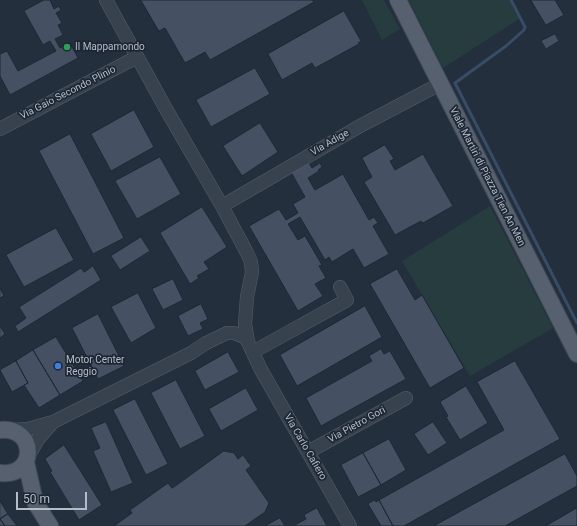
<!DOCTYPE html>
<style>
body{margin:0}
#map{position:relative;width:577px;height:526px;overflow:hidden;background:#242f3e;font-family:Roboto,sans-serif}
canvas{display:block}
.scale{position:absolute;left:16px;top:492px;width:71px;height:18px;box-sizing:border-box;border:2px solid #b4bcc9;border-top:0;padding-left:5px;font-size:12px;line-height:14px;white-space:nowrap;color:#b4bcc9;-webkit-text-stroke:3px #1d2633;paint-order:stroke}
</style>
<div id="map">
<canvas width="577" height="526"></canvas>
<div class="scale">50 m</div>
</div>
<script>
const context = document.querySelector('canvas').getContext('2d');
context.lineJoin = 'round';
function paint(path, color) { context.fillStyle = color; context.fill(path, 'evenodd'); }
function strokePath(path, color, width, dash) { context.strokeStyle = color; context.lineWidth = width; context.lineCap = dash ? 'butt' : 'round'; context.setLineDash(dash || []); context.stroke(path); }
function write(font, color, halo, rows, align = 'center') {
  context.font = font + ' Roboto,sans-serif'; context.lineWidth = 3.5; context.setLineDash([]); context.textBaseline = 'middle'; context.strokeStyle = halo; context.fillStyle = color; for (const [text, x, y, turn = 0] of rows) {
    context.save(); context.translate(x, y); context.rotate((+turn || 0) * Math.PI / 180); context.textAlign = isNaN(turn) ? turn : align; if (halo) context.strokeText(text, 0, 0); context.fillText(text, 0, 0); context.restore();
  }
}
const green = new Path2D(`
 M362 0H384L400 29 382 40Z
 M409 0H509L519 19 443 68Z
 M490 206 553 328 470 376 402 261Z`);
const stream = new Path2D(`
 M511 0 525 27 524 30 506 46 455 83 577 323`);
const building = new Path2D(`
 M44 0H50L54 9 59 6 61 10 56 13 62 23 58 25 63 35 55 39 60 48 70 43 78 58 10 95 0 76V54L7 51 18 71 56 51 50 41 43 45 24 11Z
 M141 0H312L314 2 210 60 205 52 185 63 165 28 159 31Z
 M531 0H555L564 15 546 25Z
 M344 11 361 41 358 43 359 44 315 68 312 63 282 80 268 54Z
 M555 34 559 41 546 49 541 41Z
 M255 68 270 94 211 127 196 100Z
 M134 110 154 147 111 171 91 134Z
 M260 123 278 152 242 176 223 146Z
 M70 134 124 238 93 254 39 151Z
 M385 145 394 159 390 161 395 170 423 154 453 206 423 223 421 221 395 235 364 182 372 177 362 158Z
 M160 157 181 194 137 219 115 181Z
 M308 161 312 168 320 163 322 167 318 170 319 171 308 178 315 190 343 174 369 220 374 217 378 223 373 226 389 254 364 268 353 249 332 262 329 257 325 260 300 217 288 224 298 240 305 236 322 265 319 266 326 278 315 284 323 296 298 311 249 226 279 209 286 220 298 213 293 204 305 197 291 172Z
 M202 207 227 247 204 262 209 269 197 276 199 278 190 284 160 233Z
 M56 228 74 260 24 287 6 255Z
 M141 237 150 251 120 270 111 256Z
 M93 266 101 280 18 332 15 326 26 318 19 307 81 268 84 272Z
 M397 269 415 300 422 295 464 368 430 388 370 284Z
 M173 279 183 300 163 310 152 289Z
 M0 288 4 296 0 298Z
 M138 293 156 328 131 343 111 307Z
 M201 304 208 319 200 323 203 329 188 336 178 316Z
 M365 306 382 337 297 386 280 355Z
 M98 314 124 366 98 379 72 328Z
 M0 326 5 334 0 338Z
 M56 337 83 381 60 395 33 350Z
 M381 349 384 354 390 351 406 379 321 426 306 398 372 361 369 356Z
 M33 350 60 395 39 408 24 385 28 383 16 361Z
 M228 352 239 372 205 390 195 371Z
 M16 361 28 383 12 392 0 370Z
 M515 361 560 439 404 526H393L379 500 504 430 477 382Z
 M176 380 205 436 180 449 151 393Z
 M466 386 488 423 460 440 446 417 448 416 440 402Z
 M246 388 258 410 221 431 209 409Z
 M135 399 168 464 146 475 113 410Z
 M106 422 133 483 111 492 93 451 100 448 91 428Z
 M433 422 447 443 428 455 414 434Z
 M389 439 406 470 381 485 363 453Z
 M64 445 102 505 79 520 50 472 52 471 45 459Z
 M224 451 234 453 238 459 243 455 251 466 246 470 269 503 265 512 245 526H114L132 513 130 510 168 483 172 488Z
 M363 453 381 485 358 497 341 465Z
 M565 454 577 476V486L505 526H434Z
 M375 500 376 502 379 500 393 526H381L368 504Z
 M0 501 8 514 0 519 5 526H0Z
 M317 508 327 526H293L306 519 304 515Z
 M577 508V526H546Z
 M8 514 17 526H5L0 519Z
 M280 518 285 526H265Z`);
const minor = new Path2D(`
 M106 0 166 109 222 206 247 253 251 262 252 272 247 297 245 324 248 342
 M0 129 137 57
 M222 206 360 126 440 84
 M253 352 260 348 347 300 340 287
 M11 430 28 429 53 422 191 353 206 343 227 333H234L244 337 248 342 260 368 350 526
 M308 452 406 398
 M28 457 38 439 53 422`);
const major = new Path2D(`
 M398 0 577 354
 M0 430C37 426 37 477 1 473
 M26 462 35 502 50 526`);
const markers = [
 [67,47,4,"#2e9e5b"],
 [58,366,4,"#3f7fe0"]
];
const poiNames = [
 ["Il Mappamondo",75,47],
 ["Motor Center",66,360],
 ["Reggio",66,372]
];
const streetNames = [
 ["Via Gaio Secondo Plinio",68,93,-27],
 ["Via Adige",330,143,-30],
 ["Viale Martiri di Piazza Tien An Men",487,177,63],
 ["Via Pietro Gori",357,425,-29],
 ["Via Carlo Cafiero",305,447,60]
];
paint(green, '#263c3f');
strokePath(stream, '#394c67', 3);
paint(building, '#455162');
strokePath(building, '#1f2835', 1);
strokePath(minor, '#565f6c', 14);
strokePath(major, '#414a57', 18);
strokePath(minor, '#38414e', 13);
strokePath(major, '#56606e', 16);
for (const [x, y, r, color] of markers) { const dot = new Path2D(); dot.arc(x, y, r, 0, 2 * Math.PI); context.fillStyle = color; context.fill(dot); strokePath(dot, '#1d2633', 1.5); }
write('10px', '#b4bcc9', '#1d2633', poiNames, 'left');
write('10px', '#b4bcc9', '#1d2633', streetNames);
</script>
